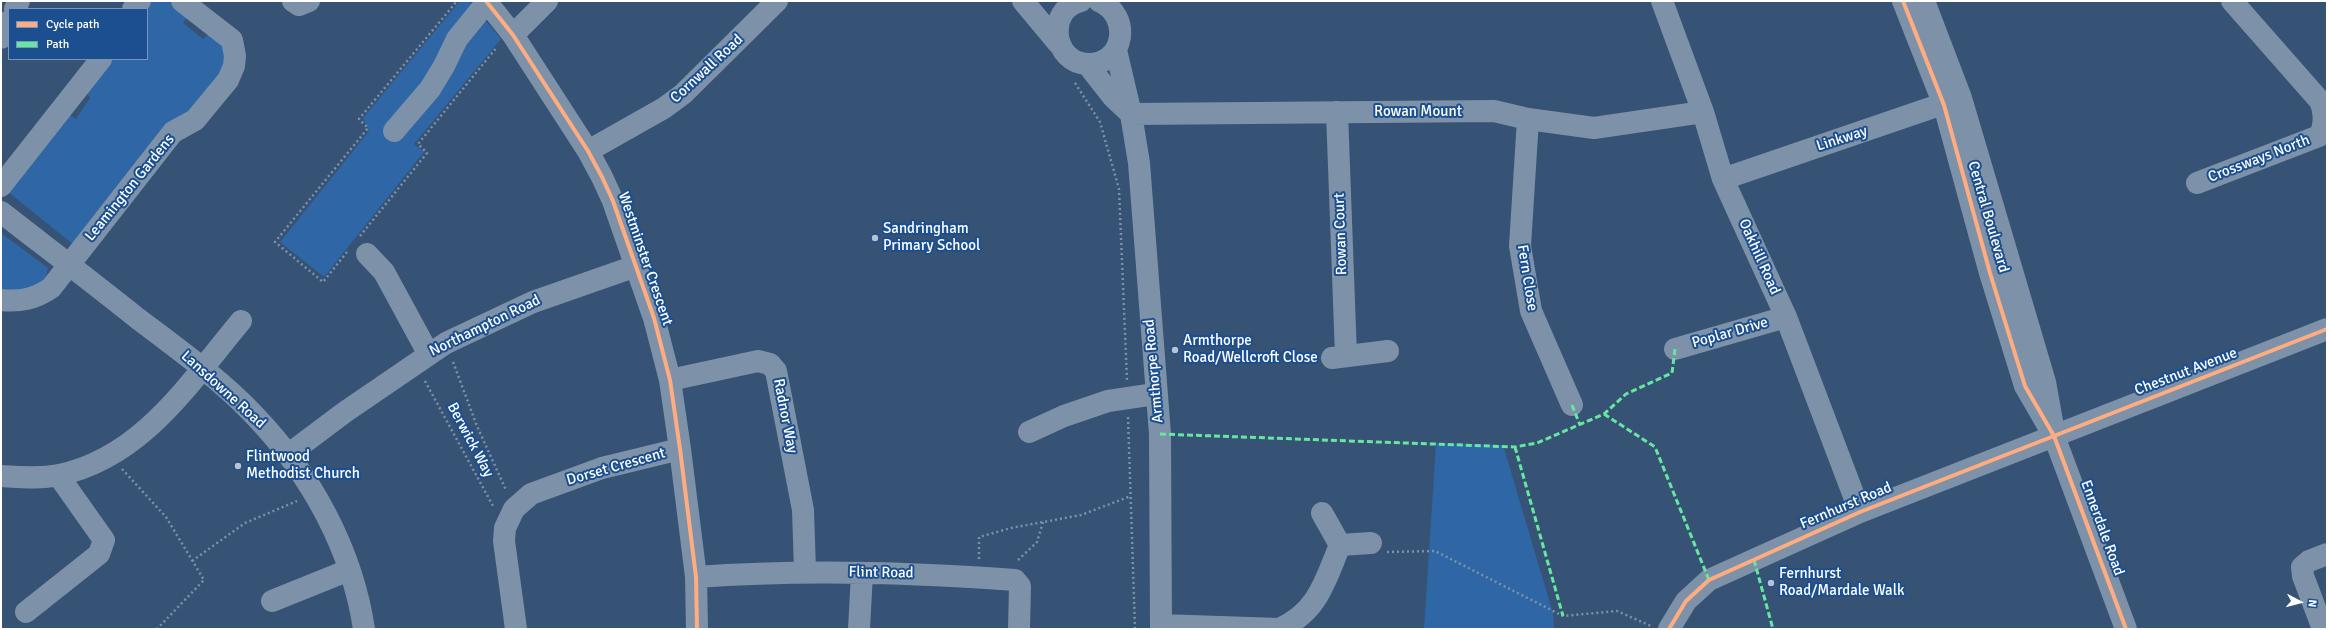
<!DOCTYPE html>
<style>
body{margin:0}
#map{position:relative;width:2328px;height:630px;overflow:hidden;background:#365274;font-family:Signika,sans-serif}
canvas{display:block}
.frame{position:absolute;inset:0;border:2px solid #fff;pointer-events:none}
.legend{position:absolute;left:8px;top:8px;width:140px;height:52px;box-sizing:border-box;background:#1b4f8f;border:1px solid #7695bc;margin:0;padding:5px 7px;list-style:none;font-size:12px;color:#fff}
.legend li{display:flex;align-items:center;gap:8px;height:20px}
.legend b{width:20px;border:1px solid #7695bc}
.north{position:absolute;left:2280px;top:582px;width:40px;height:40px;-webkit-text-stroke:3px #1b4f8f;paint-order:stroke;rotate:96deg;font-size:11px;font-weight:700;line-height:16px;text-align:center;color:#fff}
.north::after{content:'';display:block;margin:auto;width:14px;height:18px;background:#fff;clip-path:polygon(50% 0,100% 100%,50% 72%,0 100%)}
</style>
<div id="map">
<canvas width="2328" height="630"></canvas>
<div class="frame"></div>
<ul class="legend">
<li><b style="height:5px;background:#ffac80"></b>Cycle path</li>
<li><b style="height:5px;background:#66e7a1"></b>Path</li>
</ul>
<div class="north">N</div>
</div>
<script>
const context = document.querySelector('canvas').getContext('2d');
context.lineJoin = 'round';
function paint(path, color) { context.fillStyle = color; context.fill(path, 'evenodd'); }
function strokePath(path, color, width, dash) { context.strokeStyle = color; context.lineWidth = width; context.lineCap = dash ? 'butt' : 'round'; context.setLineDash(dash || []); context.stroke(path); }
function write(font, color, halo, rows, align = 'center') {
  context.font = font + ' Signika,sans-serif'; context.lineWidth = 4; context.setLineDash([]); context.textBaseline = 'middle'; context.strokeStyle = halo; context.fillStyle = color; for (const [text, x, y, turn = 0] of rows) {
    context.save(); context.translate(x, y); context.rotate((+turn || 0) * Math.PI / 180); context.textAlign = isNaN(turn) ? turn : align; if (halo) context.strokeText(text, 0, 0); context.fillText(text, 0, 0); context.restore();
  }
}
const green = new Path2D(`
 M154 1 177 3 188 15 183 23 203 39 212 31 225 39V72L75 246 7 191 67 113 76 119 90 98 86 91 107 59H147V9L150 3Z
 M460 1H469L501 39 414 144 424 152 324 277 280 242 369 131 363 118Z
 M1 233 48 268 44 286 1 294Z
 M1436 443 1503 445 1553 613 1554 629H1424Z`);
const path = new Path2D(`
 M1075 83 1100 122 1119 189 1127 380
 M360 236 427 153 418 144 497 47
 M347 252 323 282 275 242 368 128 359 119 457 1
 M453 362 477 426 506 490
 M425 381 493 506
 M1128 417 1135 629
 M122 469 166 517 204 580 157 629
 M1387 552 1435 551 1563 616 1617 611 1651 626
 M979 559V537L1011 528 1081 515 1131 496
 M1018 560 1037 542 1043 522
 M192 561 245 523 297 501`);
const minor = new Path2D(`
 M293 1 299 5 309 1
 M486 1 513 35 588 151 602 177 613 201 654 318 670 380 680 449 696 577 697 629
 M1023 1 1058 43
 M1081 1C1046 9 1052 63 1088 64 1125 65 1132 15 1099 1
 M1662 1 1703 112 1723 179 1786 317 1860 512
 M1903 1 1944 105 1990 273 2025 386 2054 436 2126 629
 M1924 1 1961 98 2045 382 2052 421
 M15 9 19 1
 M133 9 140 1
 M513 35 547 1
 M1 38 9 21
 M1116 50 1131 114 1139 163 1160 434 1161 629
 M1087 64 1113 97 1131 114
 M1337 112 1346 356
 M1131 114 1494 111 1528 119 1594 128 1703 112
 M1528 119 1520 246 1531 311 1572 405
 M394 131 430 89 444 66 457 39 487 2
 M588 151 664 108 683 94 777 1
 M1723 179 1957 99
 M2197 183 2319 136C2325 127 2325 111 2320 101L2232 1
 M1 186 101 59
 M1 212C46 247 92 282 137 318 178 349 220 379 256 417 311 475 352 549 364 629
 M367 254 384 272 428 353
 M1 300C20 302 35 299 51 288L173 132 195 120 228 80 234 66 235 56 232 40 182 1
 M1675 349 1786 317
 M1332 358 1388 351
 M670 380 758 361 770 364 776 371 803 510 805 571
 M1029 432 1064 416 1108 401 1155 394
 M289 454 345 412 446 343 533 302 636 266
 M1 476C20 477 40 479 59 475 143 457 189 383 241 321
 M1322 513 1340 545 1371 543
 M696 577C802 569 909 572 1015 580L1020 586 1019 629
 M272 601 349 570
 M26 612 99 554 104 540 58 475
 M1161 625 1279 629C1318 612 1325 581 1340 545
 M516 629 504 541 505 528 514 509 531 494 602 468 680 449
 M859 629 862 573
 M1669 629 1686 601 1709 580 1860 512 2327 329
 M2323 629 2303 576 2302 567 2309 561 2327 554`);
const quiet = new Path2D(`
 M1572 405 1580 425
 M1604 414 1655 447 1709 580
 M1160 434 1515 447 1537 443 1604 414 1626 394 1672 373 1675 349
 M1515 447 1563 616
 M1754 560 1773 629`);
const cycleway = new Path2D(`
 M486 1 513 35 588 151 602 177 613 201 654 318 670 380 680 449 696 577 697 629
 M1903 1 1944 105 1990 273 2025 386 2054 436 2126 629
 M1669 629 1686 601 1709 580 1860 512 2327 329`);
const markers = [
 [875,238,4,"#b9c2ce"],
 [1175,350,4,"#b9c2ce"],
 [238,466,4,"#b9c2ce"],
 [1771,583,4,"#b9c2ce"]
];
const streetNames = [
 ["Cornwall Road",707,69,-43],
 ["Rowan Mount",1418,112],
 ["Linkway",1842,139,-18],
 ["Crossways North",2259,159,-21],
 ["Leamington Gardens",130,188,-51],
 ["Central Boulevard",1988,217,74],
 ["Rowan Court",1341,234,-92],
 ["Oakhill Road",1759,257,66],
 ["Westminster Crescent",645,259,71],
 ["Fern Close",1527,278,81],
 ["Northampton Road",485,326,-26],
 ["Poplar Drive",1730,333,-16],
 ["Armthorpe Road",1154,371,-95],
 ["Chestnut Avenue",2186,372,-21],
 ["Lansdowne Road",223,390,42],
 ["Radnor Way",785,416,79],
 ["Berwick Way",470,440,62],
 ["Dorset Crescent",616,467,-16],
 ["Fernhurst Road",1846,506,-23],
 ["Ennerdale Road",2102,528,70],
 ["Flint Road",881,573,1]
];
const poiNames = [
 ["Sandringham",883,229],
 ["Primary School",883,246],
 ["Armthorpe",1183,341],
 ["Road/Wellcroft Close",1183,358],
 ["Flintwood",246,457],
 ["Methodist Church",246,474],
 ["Fernhurst",1779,574],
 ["Road/Mardale Walk",1779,591]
];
paint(green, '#2f66a5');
strokePath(path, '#7d92a8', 2.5, [2, 3]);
strokePath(minor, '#7d92a8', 22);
strokePath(quiet, '#66e7a1', 3, [6, 3]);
strokePath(cycleway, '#ffac80', 4);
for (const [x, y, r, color] of markers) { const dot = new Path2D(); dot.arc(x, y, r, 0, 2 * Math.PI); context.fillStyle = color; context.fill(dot); strokePath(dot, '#1b4f8f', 1.5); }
write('15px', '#fff', '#1b4f8f', streetNames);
write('15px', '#fff', '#1b4f8f', poiNames, 'left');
</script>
